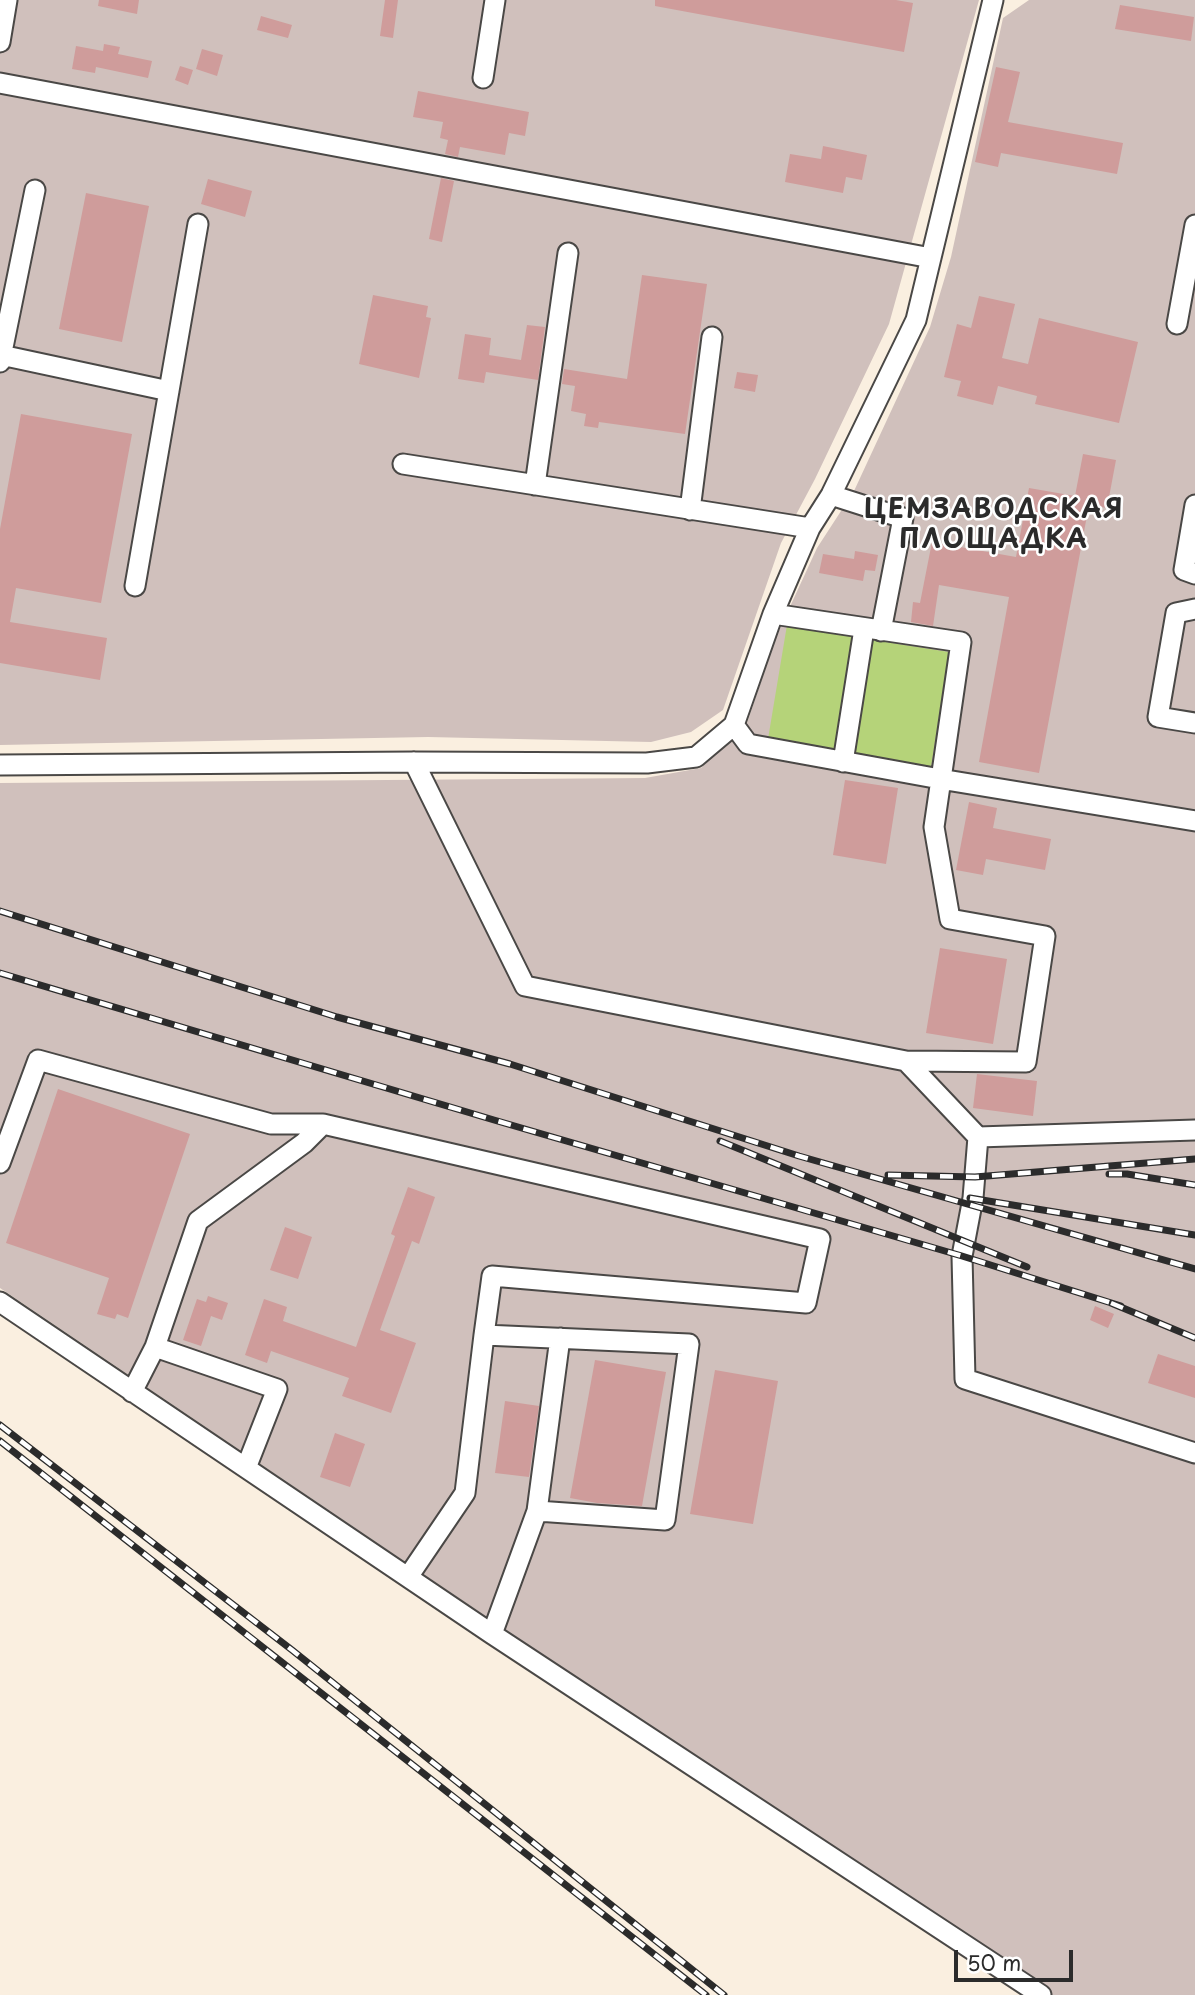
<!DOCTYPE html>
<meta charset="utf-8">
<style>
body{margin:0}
#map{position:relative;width:1195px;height:1995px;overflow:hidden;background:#faefe0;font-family:"Playpen Sans",sans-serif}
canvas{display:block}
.scale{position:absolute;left:954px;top:1950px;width:119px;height:32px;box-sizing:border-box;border:4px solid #2b2b2b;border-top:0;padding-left:9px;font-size:21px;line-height:24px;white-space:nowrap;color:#2b2b2b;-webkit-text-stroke:5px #fff;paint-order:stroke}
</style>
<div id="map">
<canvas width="1195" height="1995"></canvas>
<div class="scale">50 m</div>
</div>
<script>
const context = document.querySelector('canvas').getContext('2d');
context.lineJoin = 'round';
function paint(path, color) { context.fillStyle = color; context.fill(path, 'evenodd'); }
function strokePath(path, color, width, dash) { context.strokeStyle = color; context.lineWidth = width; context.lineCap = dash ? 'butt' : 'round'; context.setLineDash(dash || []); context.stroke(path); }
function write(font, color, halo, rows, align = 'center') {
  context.font = font + ' "Playpen Sans",sans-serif'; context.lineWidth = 5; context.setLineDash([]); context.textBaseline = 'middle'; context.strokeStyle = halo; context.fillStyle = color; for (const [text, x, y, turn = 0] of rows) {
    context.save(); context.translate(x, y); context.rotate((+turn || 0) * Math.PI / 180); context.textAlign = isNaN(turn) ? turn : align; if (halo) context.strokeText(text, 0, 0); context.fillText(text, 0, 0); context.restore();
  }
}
const industrial = new Path2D(`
 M0 0H979L889 324 815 479 781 543 723 710 691 732 651 742 428 737 0 745Z
 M1029 0H1195V1995H1046L0 1288V783L645 778 701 768 747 723 776 637 817 548 854 491 930 327 951 257 1003 18Z`);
const green = new Path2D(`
 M787 625 855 636 836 750 768 739Z
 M873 640 949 652 931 767 855 755Z`);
const building = new Path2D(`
 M99 0H139L137 14 98 6Z
 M385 0H398L393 38 380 36Z
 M655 0H896L913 3 904 52 655 6Z
 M1120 5 1194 17 1191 41 1115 29Z
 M261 16 292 25 288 38 257 30Z
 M104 44 120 47 118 54 152 61 148 78 96 67 95 73 72 69 76 46 103 51Z
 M202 49 223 55 217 76 196 69Z
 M180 66 193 70 188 85 175 80Z
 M996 67 1020 72 1008 122 1123 143 1117 174 1001 153 998 167 975 162Z
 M418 91 529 112 525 136 509 133 505 155 460 147 458 157 445 154 448 140 440 138 443 122 413 117Z
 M823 146 867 155 862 180 846 177 843 193 785 182 790 154 821 159Z
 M441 178 454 181 442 242 429 239Z
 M208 179 252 191 245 217 201 204Z
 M86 193 149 206 122 342 59 329Z
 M642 275 707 284 685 434 599 422 598 428 584 426 586 414 571 411 575 386 562 384 564 369 627 379Z
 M373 295 428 306 426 317 431 318 419 378 359 364Z
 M979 296 1015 304 1002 358 1028 364 1039 318 1138 342 1119 423 1035 404 1037 396 998 386 993 405 957 396 961 381 944 377 957 324 971 328Z
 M527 325 545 327 538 380 486 372 484 383 458 379 465 334 491 338 489 355 521 360Z
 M737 372 758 375 755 392 734 388Z
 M21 414 132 434 101 603 16 588 10 622 107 638 100 680 0 663V529Z
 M1083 454 1116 460 1107 508 1089 505 1039 773 979 762 1009 597 939 585 933 626 911 622 913 602 920 603 932 542 1016 557 1029 488 1075 496Z
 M855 551 878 555 875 571 865 570 863 581 819 573 823 554 854 559Z
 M845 780 898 788 886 864 833 855Z
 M969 802 997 808 993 828 1051 839 1045 870 986 859 983 875 956 870Z
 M940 948 1007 959 993 1044 926 1033Z
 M977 1074 1037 1081 1033 1116 973 1108Z
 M58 1089 190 1134 128 1318 117 1314 115 1319 97 1314 109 1278 6 1243Z
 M408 1187 435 1197 419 1244 412 1241 380 1330 416 1343 391 1413 342 1396 349 1378 271 1351 267 1363 245 1355 264 1299 287 1307 283 1321 356 1347 395 1236 391 1234Z
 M285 1227 312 1237 298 1279 270 1270Z
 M208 1296 228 1303 222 1320 211 1316 201 1346 183 1340 197 1299 206 1302Z
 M1095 1306 1114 1314 1108 1328 1090 1320Z
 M1158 1354 1195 1366V1398L1148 1383Z
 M595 1360 666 1372 642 1506 597 1503 570 1498Z
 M715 1370 778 1381 753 1524 690 1514Z
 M505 1401 539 1406 529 1477 495 1473Z
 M335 1433 365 1444 350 1487 320 1477Z`);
const minor = new Path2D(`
 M0 42 7 0
 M483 78 495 0
 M0 83 931 258
 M1177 324 1195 225
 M1 355 169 391
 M0 362 35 190
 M403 464 810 528
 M535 485 568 253
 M831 495 903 518 881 631
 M1195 505 1184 570 1195 574
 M690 510 712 337
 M135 586 198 224
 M1195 609 1176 613 1158 717 1195 723
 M773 614 961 642 934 827 950 919 1045 936 1026 1062 906 1061
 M734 725 748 744 940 779 1195 821
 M414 762 525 986 906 1061 978 1137 973 1198 962 1256 965 1379 1195 1453
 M843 762 864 629
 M0 765 414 762 647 763 696 757 734 725 773 614 810 528 831 495 916 320 993 0
 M978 1137 1195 1130
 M0 1163 38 1060 271 1124H323L820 1239 806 1303 492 1276 484 1335
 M0 1302 492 1634 1041 1995
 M155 1347 277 1389 246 1468
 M132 1392 155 1347 198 1221 304 1143 323 1124
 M537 1511 560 1338
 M408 1577 465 1493 484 1335 689 1344 665 1520 537 1511 492 1634`);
const rail = new Path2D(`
 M0 911 337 1017 510 1064 799 1156 1195 1269
 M0 973 494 1120 962 1256 1121 1306
 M720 1141 1027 1267
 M1109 1174H1127L1195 1185
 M888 1175 975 1177 1195 1159
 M970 1198 1195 1235
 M1111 1303 1195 1338
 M0 1425 292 1650 724 1995
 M0 1441 706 1995`);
const districtNames = [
 ["ЦЕМЗАВОДСКАЯ",994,511],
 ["ПЛОЩАДКА",994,541]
];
paint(industrial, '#d0c0bc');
paint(green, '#b5d379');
paint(building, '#cf9c9b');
strokePath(minor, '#4a4846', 23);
strokePath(minor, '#fff', 19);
strokePath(rail, '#2b2b2b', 7);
strokePath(rail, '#fff', 4.5, [13]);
context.letterSpacing = '2px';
write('bold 26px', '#2b2b2b', '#fff', districtNames);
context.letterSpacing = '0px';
</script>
